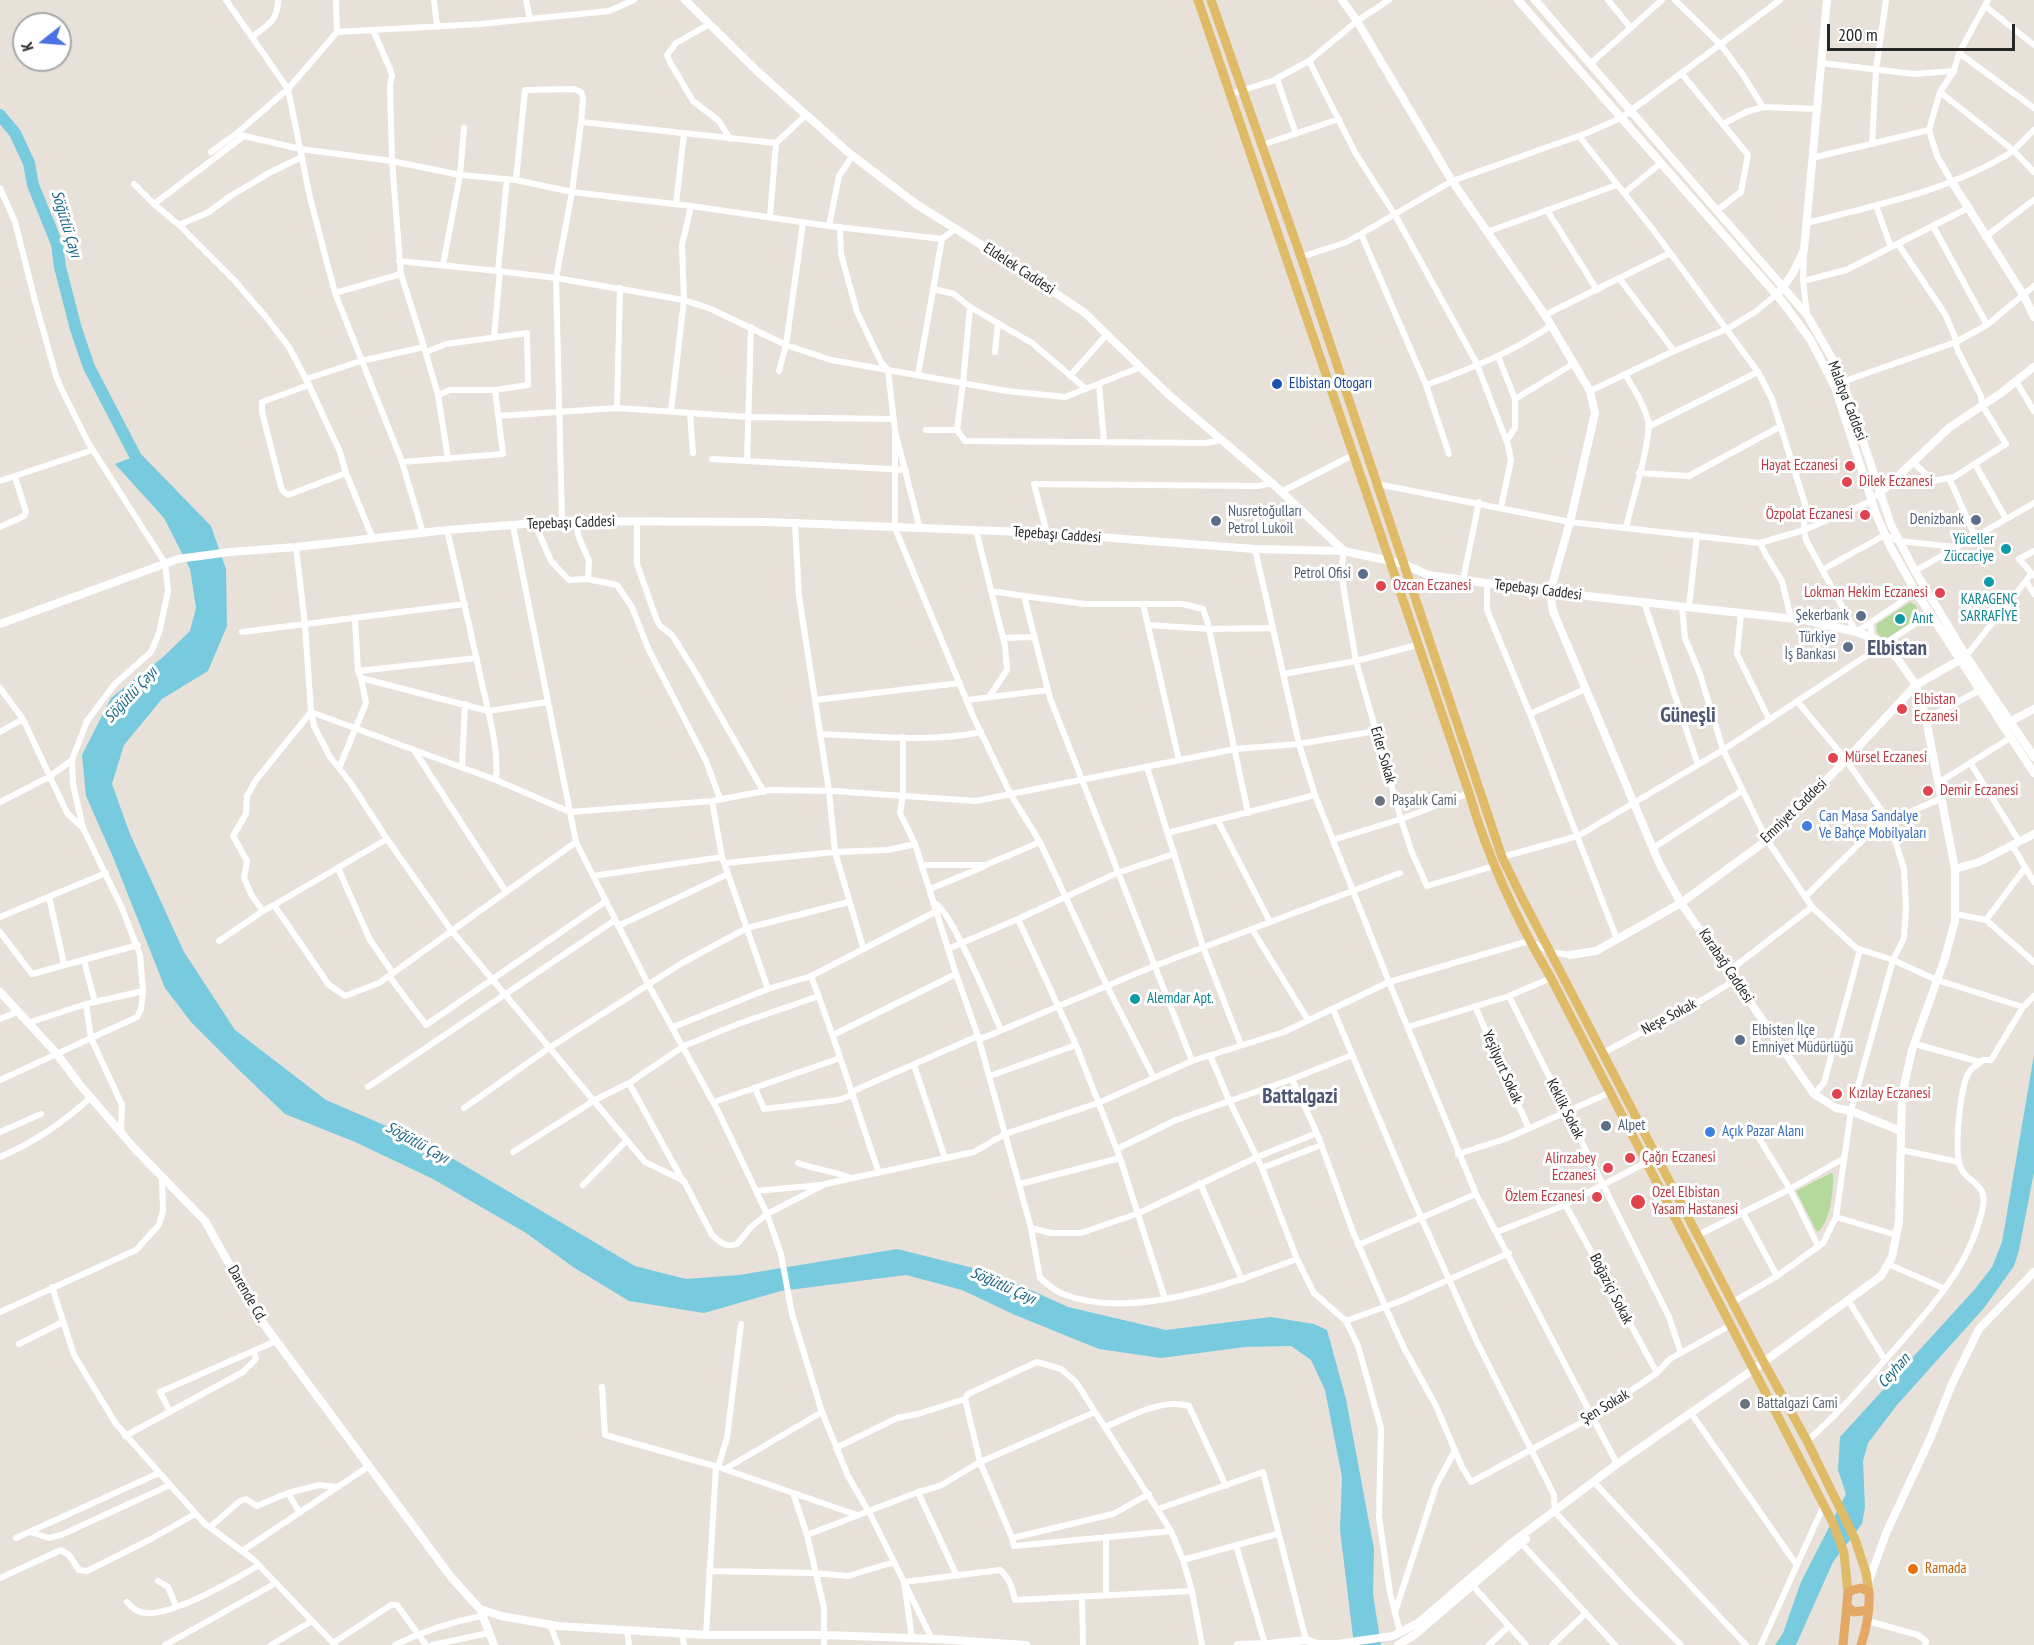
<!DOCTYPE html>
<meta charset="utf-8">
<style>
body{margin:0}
#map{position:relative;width:2034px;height:1645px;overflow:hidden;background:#e8e1da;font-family:"PT Sans Narrow",sans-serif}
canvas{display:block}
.north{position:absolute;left:12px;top:12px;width:60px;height:60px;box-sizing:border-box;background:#fff;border:2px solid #a9a9a9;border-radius:50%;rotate:253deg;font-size:16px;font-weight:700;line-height:24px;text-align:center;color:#272727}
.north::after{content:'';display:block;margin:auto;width:21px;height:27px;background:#4b72e4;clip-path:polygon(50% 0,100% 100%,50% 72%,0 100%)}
.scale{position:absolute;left:1827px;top:24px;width:188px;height:27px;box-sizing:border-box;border:3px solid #272727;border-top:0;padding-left:8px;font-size:18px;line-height:21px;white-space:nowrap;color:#272727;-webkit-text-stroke:4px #fff;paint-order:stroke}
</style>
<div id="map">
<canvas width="2034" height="1645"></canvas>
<div class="north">K</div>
<div class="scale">200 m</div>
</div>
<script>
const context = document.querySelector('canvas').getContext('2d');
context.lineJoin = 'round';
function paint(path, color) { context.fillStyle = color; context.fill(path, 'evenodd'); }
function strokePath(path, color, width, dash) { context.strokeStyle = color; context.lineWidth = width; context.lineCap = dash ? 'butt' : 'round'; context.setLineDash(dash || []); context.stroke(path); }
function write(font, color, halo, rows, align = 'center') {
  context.font = font + ' "PT Sans Narrow",sans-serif'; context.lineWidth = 6; context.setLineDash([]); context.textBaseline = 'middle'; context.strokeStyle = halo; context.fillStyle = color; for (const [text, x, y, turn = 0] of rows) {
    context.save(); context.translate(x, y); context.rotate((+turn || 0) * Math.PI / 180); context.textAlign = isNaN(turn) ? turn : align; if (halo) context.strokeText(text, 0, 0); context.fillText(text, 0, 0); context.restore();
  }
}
const green = new Path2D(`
 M1910 602 1916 605 1919 617 1888 638 1885 639C1878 637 1875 631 1877 624Z
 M1831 1173 1833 1174C1834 1188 1830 1225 1817 1232L1796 1191Z`);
const water = new Path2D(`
 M141 454 211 526 226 569 227 626 208 671 162 699 124 745 112 784 130 834 184 952 235 1030 326 1100 428 1144 635 1266 686 1279 739 1275 897 1249 993 1273 1068 1307 1166 1330 1271 1317 1314 1324 1327 1330 1346 1399 1374 1549 1373 1594 1381 1645H1354L1340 1530 1342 1477 1325 1390 1311 1360 1291 1346 1245 1347 1161 1358 1099 1349 1015 1315 962 1290 906 1275 781 1291 704 1313 629 1301 573 1267 526 1233 433 1179 355 1142 285 1114 241 1072 191 1022 165 988 113 857 86 796 82 755 111 698 162 658 190 631 196 608 190 569 164 518 115 464Z
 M2034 1055V1172L2019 1250 2014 1266 1984 1308 1897 1405 1868 1443 1863 1461 1865 1507 1862 1524 1833 1562 1796 1645H1775L1783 1633 1801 1582 1846 1494 1838 1470 1840 1437 1975 1289 1992 1267 2002 1242Z`);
const river = new Path2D(`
 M0 115 15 133 29 163 33 185 57 244 60 267 76 329 89 367 142 469`);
const minor = new Path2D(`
 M336 0 337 32 288 89 310 198 335 293 402 462 423 533
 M434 0 437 27
 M526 0 530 19
 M1608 0 1631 28
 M1675 0 1721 45 1743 75 1763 107
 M1985 6 2034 45
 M708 25 676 43 667 55 671 64 693 101 719 121 730 139
 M337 32 480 24 609 11 634 0
 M252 37C267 25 278 21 278 0
 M1959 53 2034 108
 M1309 61 1356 154 1395 215 1476 362 1508 445 1511 461 1501 507
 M1821 63 1914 74 1954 71
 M1590 64 1662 0
 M1682 74 1748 155 1741 192 1716 211
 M1277 79 1296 134
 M1940 92 2013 150 2034 172
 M1231 94 1272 81 1309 61 1357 21 1389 0
 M581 122 776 143
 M1723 124 1746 112 1763 107 1817 109
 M236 134 300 149 392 161 390 85 392 76 390 69 373 30
 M1579 136 1654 231 1758 372 1772 399 1805 504 1804 530 1806 540 1856 632 1870 623
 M1872 144 1876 70 1886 0
 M1262 145 1339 119
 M211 152 236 134 288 89 226 0
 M1812 158 1929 130
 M516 180 525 90 574 89 581 92 583 98 581 122 572 192 556 278 562 521
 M1952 182 1937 156 1929 130 1940 92 1954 71 1959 53 1988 0
 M134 184 154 204 244 136
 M0 188 15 222 35 301 56 376 62 390 89 444 165 563 168 591 159 633 151 652 114 685 87 721 72 760 73 784 83 828 122 908 140 955 143 991 141 1009 137 1017 0 1080
 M1624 193 1661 163
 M154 204 179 225 209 212 229 197 269 173 302 157
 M676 204 684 134
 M1876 206 1891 247
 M1547 210 1597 290
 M770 217 776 143 806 115
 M1807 223C1875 205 1945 192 2007 155 2017 149 2025 138 2034 130
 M179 225 235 281 265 316 289 347 309 385 262 402V412L282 490 288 495 346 473
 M829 226 839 176 849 161
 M1933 226 1987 325
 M840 227 841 254 857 312 881 362 888 370 895 431 920 529
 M1487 232 1617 185
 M1361 234 1426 385 1449 454
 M1985 237 2034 200
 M1898 244 1945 314 1955 337 1957 349 1981 396 1982 405 2006 444 1954 477 1933 481 1913 462
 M1804 252 1803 281 1807 314
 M1301 257 1347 242 1452 181 1587 133 1621 118 1780 0
 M399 261 498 271 556 278 684 300 711 309 786 345 831 360 1007 391 1065 397 1141 367
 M443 265 460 175 464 128
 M498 271 507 179
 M1619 278 1674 351
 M1803 281 1846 270 1968 208
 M934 289 954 294 970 307 1032 343 1086 389
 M335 293 401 274 392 161 460 175 516 180 572 192 691 206 829 226 942 239 956 228
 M970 307 963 383 957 430 965 441 1206 443 1222 440
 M1545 315 1670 253
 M494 337 500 271
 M425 350 438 395 448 459
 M426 352 446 344 527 333 528 385 495 390H450L438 395
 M995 352 998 323
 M1498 356 1515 399V428L1507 440
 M779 371 786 345 803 223
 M1625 374C1634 389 1644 404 1648 421 1652 438 1631 506 1626 527
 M918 375 942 239
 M1070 376 1107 334
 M306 379 361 361 424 347 401 274
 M2016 381 2034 411
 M1842 382 1956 342 1987 325 2034 286
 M1099 384 1104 442
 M309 385 340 452 346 473 373 539
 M1426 385C1470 369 1513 352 1552 325
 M1590 391 1674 351 1727 329 1755 312 1776 295
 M1515 399 1573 364
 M617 408 620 288
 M671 411 684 300 682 245 691 206
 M690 413 693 453
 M498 416 617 408 749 417 894 419
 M1648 427 1758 372
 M926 430H957
 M895 431V528L973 716 1011 795 1040 842 1107 986 1154 1078
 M712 459 906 470
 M747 461 751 327
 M402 462 503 454 495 390
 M1975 464 2006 519
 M1639 473 1689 476 1781 426
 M1949 478 1975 536
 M0 481 93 450
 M1377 484 1570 522 1760 543 1804 530 1872 501
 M1281 492 1353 455
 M576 521 578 535 589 561 588 579
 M637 521V564L656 618 660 626 672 635 694 670 764 792
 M535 524 551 561 569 580 587 579 617 585 632 607 648 648 706 761 720 799
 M513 526 576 842 648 984 718 1111 767 1214 781 1254 792 1314 822 1412
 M0 527 24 516 26 512 15 477
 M447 530C459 581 471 633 482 684 489 716 499 748 496 780
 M976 530 1005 646 1007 670 989 697
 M1047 533 1034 484 1258 486 1272 483
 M1760 543 1766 555 1782 581 1791 619
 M296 547 305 625 311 712 314 726 330 757 350 782 387 839 451 930 645 1162 684 1181 712 1235C720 1242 726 1248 737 1244L751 1227 767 1214 825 1184 974 1152 1005 1134 1098 1103 1192 1061 1284 1032 1389 982 1529 941 1551 952 1570 955
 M1255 549 1299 744 1315 795 1389 982 1476 1194 1617 1464
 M1344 551 1341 573 1356 661 1401 819 1411 850 1427 886 1494 866
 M1822 570 1885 535 1899 541 1956 547
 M1915 571 2034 503
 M2033 575 2019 559 2034 551
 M1463 580 1479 502
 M2026 581 2034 594
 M1487 583V610L1530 714 1617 939
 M991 591 1024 596 1050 698 1192 1061
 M1024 596 1085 604H1182L1203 609 1208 624 1248 813
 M1644 602 1698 765
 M1143 604 1179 760
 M1682 607 1685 638 1700 674 1723 750 1767 840 1812 907 1856 948 1893 960 1937 980 2023 1007 2034 996
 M1689 607 1697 535
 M1741 613 1737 654 1769 719
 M1148 625 1210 629 1273 628
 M242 632 465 604
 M1003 638 1035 637
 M1872 638 1870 623 1916 592
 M1966 656 2026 581 2031 573
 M358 671 477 658
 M1283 674 1356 661 1417 645
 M361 678 488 711 548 702
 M0 688 23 719 67 813 83 828
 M815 700 960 683
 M967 700 1048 690
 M1530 714 1585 689
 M1926 719 1980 690
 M0 732 23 719
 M820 734C874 736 928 743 981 732
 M903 737V795L900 813 915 844 956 974 978 1036 1031 1228 1040 1278C1048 1284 1055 1291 1063 1294 1132 1321 1231 1284 1297 1259
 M414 750 506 892
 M1971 764 2019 841
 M1147 767 1203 947 1241 1045
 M339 768 366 703 361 678 358 671 355 619
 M462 768 465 704
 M1938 783 2010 738
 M712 801 722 857 768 989
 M0 802 49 777 72 760
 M1218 821 1270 922
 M1167 833 1315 795
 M387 839 274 905 329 985 345 996 379 983 576 842
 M1333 840 1401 819 1469 793
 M2012 845 2034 882
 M1653 848 1743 790
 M1502 857 1578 836 1723 750 1930 614
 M725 863 835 852 829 791 799 596 795 524
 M922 865H986L1040 842
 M338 868 370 940 393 973
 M593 876 722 857
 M930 889 983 867
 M49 897 64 964
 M1805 897 1871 832 1889 821 1942 798
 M934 903C950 907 992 1010 1001 1030
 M274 905 263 911 252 896 244 878 247 861 233 836 246 814 247 796 256 780 311 712 496 780 570 812 712 801 770 790 834 791 976 801 1235 749 1299 744 1376 731
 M1955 914 1986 920 2034 962
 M0 917 106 873
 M1018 919 1076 1045 1120 1158 1165 1299
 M1986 920 2025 868
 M618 926 728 874
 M1252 929 1308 1020
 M0 932 32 974 138 945
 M219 941 263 911
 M863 947 835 852 888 850 915 844
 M948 949 1018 919 1117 873 1174 854
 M84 961 95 1002
 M1729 971 1812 907
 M389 976 426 1025 606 901
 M811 976C836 1041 856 1107 879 1173
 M1509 996 1669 1317 1681 1353
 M86 1004 91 1038 122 1105 121 1132
 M1475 1006 1529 1129
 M1333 1009 1409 1190 1476 1340 1554 1495 1555 1512 1631 1595 1681 1645
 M0 1019 17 1012
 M28 1023 86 1004 143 991
 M673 1027 768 989 811 976 937 911
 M1408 1027 1509 996 1551 978
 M833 1035 956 974
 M1915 1044 1980 1062
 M1603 1053 1704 999 1735 980
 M1210 1055 1229 1100 1262 1168 1297 1259 1314 1293 1346 1321 1358 1346 1381 1428 1379 1517 1390 1593 1400 1632
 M914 1065 945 1158
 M990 1076 1076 1045
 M1292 1079 1317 1133 1353 1232 1385 1306 1404 1348 1436 1406 1462 1467 1471 1482 1592 1417 1657 1373 1670 1359 1731 1325
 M629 1083 683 1181
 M368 1087 615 920
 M755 1088 764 1109 839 1100 852 1095
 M851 1092 978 1036 983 1038 1154 966 1400 873
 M1814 1094 1824 1083 1860 950
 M714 1102 840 1058
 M464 1108 549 1048 682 963 747 928 849 902
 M1754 1130 1790 1189 1818 1246
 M0 1132 41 1114
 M1117 1149 1176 1120 1292 1079 1352 1055
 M1901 1150 1959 1162
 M513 1152 595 1100 629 1083 684 1046 738 1024 819 996
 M1458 1154 1505 1139 1611 1092
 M0 1157C35 1142 63 1123 91 1097
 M798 1163C816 1170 834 1171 851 1178
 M1262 1168 1321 1145
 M1200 1183 1242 1280
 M1020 1184 1120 1158
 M583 1185 627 1140
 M756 1191 821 1185
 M1565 1204 1657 1373
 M1743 1213 1777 1276
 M1836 1217 1896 1235
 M1031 1228 1051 1233H1081L1139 1213 1257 1157 1317 1133
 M1497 1232 1560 1207 1647 1162
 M1698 1235 1790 1189 1844 1158
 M1358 1245 1476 1194
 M1888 1264 1943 1288
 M52 1287 74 1355 116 1424 204 1523 254 1560 335 1645
 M1848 1300 1885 1360
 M1733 1302 1777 1276 1823 1243 1836 1217 1851 1111 1893 960 1904 938 1906 906 1904 869 1889 821 1846 760 1797 701
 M0 1312 136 1250 159 1225 163 1211 162 1176
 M1346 1321 1403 1300 1509 1253
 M19 1344 63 1322
 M602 1387 605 1435 718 1467 857 1515
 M170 1412 160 1392 276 1341
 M1691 1413 1796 1564
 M1105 1427C1130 1416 1162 1398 1189 1406L1226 1486
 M125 1436 243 1372 256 1359 254 1351
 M1807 1441C1836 1416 1860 1388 1886 1359 1921 1319 1962 1277 1978 1225 1981 1215 1987 1199 1981 1190 1975 1180 1964 1178 1960 1166 1954 1149 1960 1088 1969 1072 1972 1068 1978 1064 1983 1060H1991L2023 1007
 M836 1448 897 1418 918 1414 965 1399
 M718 1467 727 1438 741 1324
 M725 1469 822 1412 848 1476 869 1512 904 1582 1000 1570C1010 1579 1012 1587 1015 1600L1192 1591
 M1594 1482 1746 1645
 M918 1492 957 1576
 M288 1493 319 1485 337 1487
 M793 1493 807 1535 824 1608V1645
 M1158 1509 1263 1472 1306 1640
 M210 1527 240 1501 246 1499 257 1506 288 1493 300 1513
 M1171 1531 1014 1546 1012 1538 980 1462 965 1399 968 1394 1037 1362 1061 1369 1076 1382 1171 1531 1183 1560 1192 1591 1202 1645
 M30 1532 49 1538 61 1535 170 1485
 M807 1535 918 1492 940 1486 980 1462 1095 1412
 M16 1538 159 1473
 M1012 1538 1113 1514 1149 1494
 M1521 1543 1615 1645
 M1236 1545 1265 1644
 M242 1551 369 1466
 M1183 1560 1277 1534
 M709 1571 814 1573 848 1576 894 1562
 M0 1578 61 1550 69 1555 79 1570 87 1571 151 1539 195 1514
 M158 1581 168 1587 176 1606
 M1473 1586 1526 1645
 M1106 1595V1537
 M1082 1596 1083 1645
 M127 1602C130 1605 134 1610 138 1611 163 1623 237 1578 259 1565
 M1395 1612 1436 1486 1455 1450
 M1868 1621 1918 1635 1926 1641 1925 1645
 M550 1625 558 1645
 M627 1630 629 1645
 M682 1634 684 1645
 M706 1635 716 1467
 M912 1638 904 1582 932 1639
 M333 1643 391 1605H397L426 1645
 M165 1645 276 1583
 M271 1645 312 1621
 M395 1645C423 1631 451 1622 482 1616
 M432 1645 489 1633
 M1489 1645 1509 1626
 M1552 1645 1586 1613
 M1761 1645 1824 1505`);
const tertiary = new Path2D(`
 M685 0 757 71 849 153 916 204 1023 271 1085 313 1169 395 1272 483 1344 551
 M1342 0 1357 21 1452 181 1545 315 1590 391 1595 413 1570 522 1550 592 1553 611 1659 863 1681 903 1814 1094 1836 1108 1851 1111 1901 1131
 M1518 0 1781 300 1810 339 1835 387 1876 514 1890 546 1916 592 2034 773
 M1535 0 1807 315 1836 365 1848 396 1891 525 1915 571 1966 656 2034 757
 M1952 182 2024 296 2034 317
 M1780 291 1793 273 1804 250 1827 0
 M1878 495 1950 427 2001 393 2034 367
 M2011 721 2034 709
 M1955 869 1979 862 2034 834
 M1570 955 1596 951 1681 903 1767 840 1846 760 1916 685 1963 658
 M0 992 57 1054 80 1085 135 1149 205 1221 260 1319 451 1577 480 1609 494 1645
 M480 1609 501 1616 558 1626 706 1635H824L937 1639 1026 1645
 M1238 1645 1269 1644 1306 1640 1317 1644H1337L1393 1636 1418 1623 1509 1545 1617 1464 1754 1369 1881 1276 1892 1257 1899 1221 1902 1095 1912 1050 1944 961 1955 921V869L1925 714 1916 685 1897 658 1876 639 1856 632 1805 620 1550 592 1428 575 1404 564
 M1398 1645 1417 1633 1526 1539`);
const secondary = new Path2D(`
 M0 624 178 559 230 552 296 547 447 530 562 521 767 522 1047 533 1255 549 1344 551 1404 564
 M1868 1583 1887 1531 1930 1439 1952 1384 1979 1329 2034 1272`);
const primary = new Path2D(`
 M1198 0 1469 793C1488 858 1516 919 1551 978L1833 1523 1844 1553 1848 1593
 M1211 0 1301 257 1502 857 1521 896 1763 1361 1807 1441 1855 1539 1866 1573 1869 1592`);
const trunk = new Path2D(`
 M1848 1607 1854 1612 1869 1610
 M1843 1645 1848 1593 1853 1590 1861 1588 1869 1592C1870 1611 1867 1627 1861 1645`);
const markers = [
 [1277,384,6,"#1a4fb4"],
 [1850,466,6,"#e0444e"],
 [1847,482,6,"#e0444e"],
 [1865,515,6,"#e0444e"],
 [1976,520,6,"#5c6f8a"],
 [1216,521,6,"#5c6f8a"],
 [2006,549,6,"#0f9aa8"],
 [1363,574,6,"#5c6f8a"],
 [1989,582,6,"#0f9aa8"],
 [1381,586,6,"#e0444e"],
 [1940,593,6,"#e0444e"],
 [1861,616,6,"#5c6f8a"],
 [1900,619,6,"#0f9aa8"],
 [1848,647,6,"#5c6f8a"],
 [1902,709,6,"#e0444e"],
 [1833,758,6,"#e0444e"],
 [1928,791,6,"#e0444e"],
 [1380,801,6,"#6b7280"],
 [1807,826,6,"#3f7fe0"],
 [1135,999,6,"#0f9aa8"],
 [1740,1040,6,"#5c6f8a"],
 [1837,1094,6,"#e0444e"],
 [1606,1126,6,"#5c6f8a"],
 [1710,1132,6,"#3f7fe0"],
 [1630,1158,6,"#e0444e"],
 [1608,1168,6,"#e0444e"],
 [1597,1197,6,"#e0444e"],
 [1638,1202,8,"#e0444e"],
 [1745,1404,6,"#6b7280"],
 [1913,1569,6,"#e8710a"]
];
const streetNames = [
 ["Eldelek Caddesi",1019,269,33],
 ["Malatya Caddesi",1847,401,69],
 ["Tepebaşı Caddesi",571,523,-2],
 ["Tepebaşı Caddesi",1057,535,4],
 ["Tepebaşı Caddesi",1538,590,7],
 ["Erler Sokak",1383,755,74],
 ["Emniyet Caddesi",1794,811,-44],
 ["Karabağ Caddesi",1726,966,56],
 ["Neşe Sokak",1669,1017,-28],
 ["Yeşilyurt Sokak",1502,1067,66],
 ["Keklik Sokak",1565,1109,63],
 ["Boğaziçi Sokak",1611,1289,63],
 ["Darende Cd.",247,1294,60],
 ["Şen Sokak",1605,1407,-31]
];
const transitNames = [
 ["Elbistan Otogarı",1289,384]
];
const healthNames = [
 ["Hayat Eczanesi",1838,466,"right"],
 ["Dilek Eczanesi",1859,482],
 ["Özpolat Eczanesi",1853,515,"right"],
 ["Ozcan Eczanesi",1393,586],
 ["Lokman Hekim Eczanesi",1928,593,"right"],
 ["Elbistan",1914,700],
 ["Eczanesi",1914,717],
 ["Mürsel Eczanesi",1845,758],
 ["Demir Eczanesi",1940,791],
 ["Kızılay Eczanesi",1849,1094],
 ["Çağrı Eczanesi",1642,1158],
 ["Alirızabey",1596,1159,"right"],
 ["Eczanesi",1596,1176,"right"],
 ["Ozel Elbistan",1652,1193],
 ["Yasam Hastanesi",1652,1210],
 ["Özlem Eczanesi",1585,1197,"right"]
];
const serviceNames = [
 ["Nusretoğulları",1228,512,"left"],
 ["Petrol Lukoil",1228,529,"left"],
 ["Denizbank",1964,520],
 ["Petrol Ofisi",1351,574],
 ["Şekerbank",1849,616],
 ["Türkiye",1836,638],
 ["İş Bankası",1836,655],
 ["Elbisten İlçe",1752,1031,"left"],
 ["Emniyet Müdürlüğü",1752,1048,"left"],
 ["Alpet",1618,1126,"left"]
];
const cultureNames = [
 ["Yüceller",1994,540,"right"],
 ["Züccaciye",1994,557,"right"],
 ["KARAGENÇ",1989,600,"center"],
 ["SARRAFİYE",1989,617,"center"],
 ["Anıt",1912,619],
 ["Alemdar Apt.",1147,999]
];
const worshipNames = [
 ["Paşalık Cami",1392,801],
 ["Battalgazi Cami",1757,1404]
];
const shopNames = [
 ["Can Masa Sandalye",1819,817],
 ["Ve Bahçe Mobilyaları",1819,834],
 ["Açık Pazar Alanı",1722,1132]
];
const foodNames = [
 ["Ramada",1925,1569]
];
const waterNames = [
 ["Söğütlü Çayı",66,224,73],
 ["Söğütlü Çayı",131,695,-47],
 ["Söğütlü Çayı",417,1143,29],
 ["Söğütlü Çayı",1003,1286,24],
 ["Ceyhan",1894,1371,-48]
];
const districtNames = [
 ["Elbistan",1897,649],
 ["Güneşli",1688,716],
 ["Battalgazi",1300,1097]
];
paint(green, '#b5d99c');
paint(water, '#78cbdf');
strokePath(river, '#78cbdf', 12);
strokePath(minor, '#fff', 6);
strokePath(tertiary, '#fff', 8);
strokePath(secondary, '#fff', 8);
strokePath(primary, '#dfbb68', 9);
strokePath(trunk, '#e4a865', 9);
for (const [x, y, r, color] of markers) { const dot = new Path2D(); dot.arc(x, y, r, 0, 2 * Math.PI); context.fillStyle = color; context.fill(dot); strokePath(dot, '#fff', 2); }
write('15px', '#272727', '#fff', streetNames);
write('15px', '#164399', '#fff', transitNames, 'left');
write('15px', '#be3a42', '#fff', healthNames, 'left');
write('15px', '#4e5e75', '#fff', serviceNames, 'right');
write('15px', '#0d838f', '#fff', cultureNames, 'left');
write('15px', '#5b616d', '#fff', worshipNames, 'left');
write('15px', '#366cbe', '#fff', shopNames, 'left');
write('15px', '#c56008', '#fff', foodNames, 'left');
write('italic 16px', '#1c6986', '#fff', waterNames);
write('bold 21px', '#4d5672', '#fff', districtNames);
</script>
